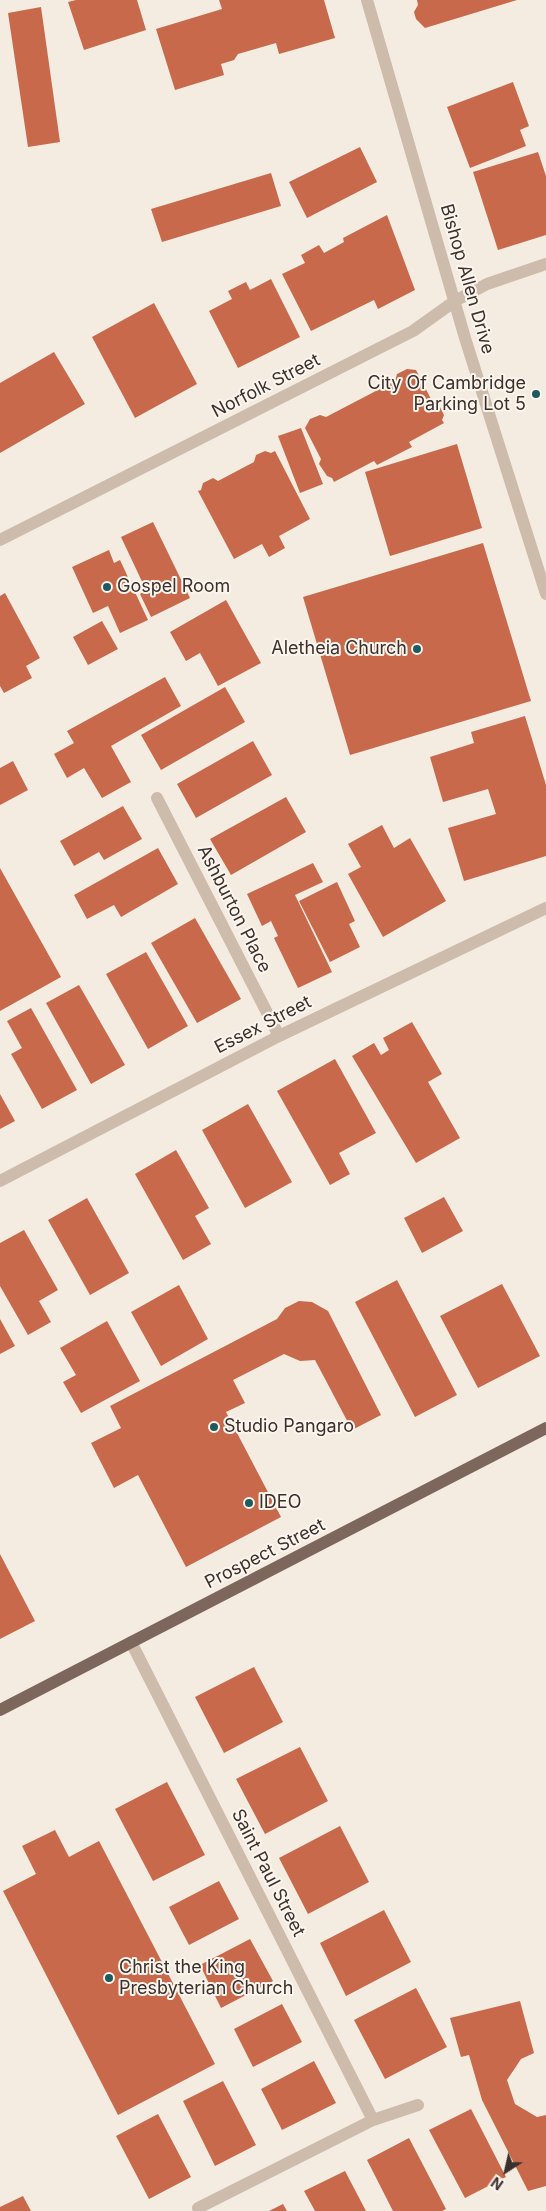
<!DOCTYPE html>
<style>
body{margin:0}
#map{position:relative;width:546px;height:2211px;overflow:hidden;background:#f4ebe1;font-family:Inter,sans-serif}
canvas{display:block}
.north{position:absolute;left:481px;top:2146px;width:50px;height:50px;-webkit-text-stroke:4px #fbf5ee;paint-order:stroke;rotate:215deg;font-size:14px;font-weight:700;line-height:20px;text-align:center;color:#3b302b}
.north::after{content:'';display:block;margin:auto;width:18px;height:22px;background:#3b302b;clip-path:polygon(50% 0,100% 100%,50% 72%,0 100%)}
</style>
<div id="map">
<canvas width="546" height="2211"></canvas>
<div class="north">N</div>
</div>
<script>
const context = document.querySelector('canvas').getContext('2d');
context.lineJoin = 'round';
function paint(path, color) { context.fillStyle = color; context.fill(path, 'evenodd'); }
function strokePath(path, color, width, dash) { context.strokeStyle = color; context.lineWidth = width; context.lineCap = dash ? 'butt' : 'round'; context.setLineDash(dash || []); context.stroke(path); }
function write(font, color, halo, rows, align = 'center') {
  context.font = font + ' Inter,sans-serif'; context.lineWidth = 4; context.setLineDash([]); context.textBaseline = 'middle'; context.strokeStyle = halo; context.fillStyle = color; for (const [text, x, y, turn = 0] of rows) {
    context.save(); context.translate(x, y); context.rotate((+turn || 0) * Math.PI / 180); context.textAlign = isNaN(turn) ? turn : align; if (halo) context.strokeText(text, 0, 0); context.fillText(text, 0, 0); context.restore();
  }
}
const building = new Path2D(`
 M76 0H137L146 30 84 50 68 2Z
 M219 0H324L335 38 279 54 276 43 238 54 234 60 221 64 224 75 175 90 156 29 222 9Z
 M417 0H517L425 28 416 19 414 12 418 5Z
 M41 7 60 142 28 147 8 13Z
 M513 82 529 126 520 130 526 146 470 168 447 107Z
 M360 147 377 182 307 218 289 182Z
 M538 152 546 176V235L498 250 473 172Z
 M271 173 281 206 162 242 151 209Z
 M387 215 415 290 378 309 374 300 311 331 282 274 305 263 301 255 319 245 324 253 344 242 343 238Z
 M271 279 300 337 238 368 209 311 232 299 228 291 246 282 250 290Z
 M154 303 197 384 135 418 92 337Z
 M54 352 85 404 0 453V383Z
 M407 369 416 370 432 401 438 403 444 415 442 420 444 423 409 442 412 447 377 465 374 461 334 482 332 478 327 476 319 464 321 459 305 428 310 419 320 415 326 417 395 381 397 374Z
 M301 428 323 484 300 493 278 436Z
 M457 444 482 528 390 556 365 472Z
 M265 451 271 453 275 451 310 519 279 536 285 548 269 557 262 544 234 559 198 491 201 490 203 483 213 478 218 481 254 462 256 455Z
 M153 522 190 598 151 617 140 594 146 590 121 537Z
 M483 543 531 701 350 755 303 597Z
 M109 550 114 563 120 560 148 620 120 633 108 606 93 613 72 567Z
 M5 593 40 658 26 666 32 678 4 693 0 686V596Z
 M226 600 261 663 218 686 200 653 186 661 170 632Z
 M102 621 118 649 88 665 73 637Z
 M165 677 181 706 111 746 131 782 102 798 84 768 67 778 54 754 74 743 67 731Z
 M225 687 245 722 161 770 141 735Z
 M525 716 546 785V856L464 881 448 828 496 814 488 789 443 802 430 757 474 743 471 732Z
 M253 741 272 775 196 818 177 784Z
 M13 761 28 790 0 805V768Z
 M286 797 306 832 231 875 210 839Z
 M123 806 142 839 104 860 99 852 74 866 60 841Z
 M382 825 394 848 410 838 446 901 383 937 348 874 361 867 348 844Z
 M158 848 178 884 121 917 114 905 87 919 74 895Z
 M313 863 323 882 295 895 332 972 298 988 274 938 278 936 271 921 262 926 247 894Z
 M0 868 61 977 0 1011Z
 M337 882 355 921 349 924 360 947 330 962 299 901Z
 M195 918 241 999 197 1023 151 943Z
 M146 952 188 1026 148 1049 106 974Z
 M79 985 125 1065 91 1084 46 1003Z
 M31 1008 77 1090 42 1109 11 1054 22 1048 7 1021Z
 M412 1022 442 1074 428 1082 460 1138 416 1163 352 1056 374 1043 381 1055 389 1050 383 1038Z
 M335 1059 376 1133 339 1153 350 1174 330 1185 277 1091Z
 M0 1094 15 1121 0 1129Z
 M248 1104 292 1182 245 1208 202 1130Z
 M176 1150 209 1208 195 1216 211 1244 183 1260 135 1174Z
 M444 1197 463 1231 422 1253 404 1218Z
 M87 1198 129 1273 90 1295 48 1220Z
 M24 1230 58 1290 39 1301 51 1322 28 1335 0 1286V1243Z
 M397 1280 457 1395 415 1417 355 1302Z
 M502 1284 540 1356 478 1388 440 1316Z
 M179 1285 208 1339 161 1366 131 1312Z
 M299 1301 312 1302 328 1311 381 1415 352 1430 315 1360 300 1361 284 1354 233 1380 245 1403 226 1412 281 1517 186 1567 138 1475 114 1488 91 1443 121 1428 110 1406 277 1319 285 1308Z
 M0 1319 15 1346 0 1354Z
 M107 1321 140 1381 81 1413 63 1382 76 1375 60 1348Z
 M0 1554 35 1621 0 1639Z
 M254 1667 283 1722 224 1753 195 1697Z
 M300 1747 328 1801 265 1834 236 1779Z
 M167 1782 205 1855 153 1881 115 1809Z
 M340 1826 369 1882 308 1914 279 1858Z
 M55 1830 69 1857 99 1841 215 2064 118 2115 3 1891 36 1874 22 1846Z
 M219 1881 239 1919 189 1945 169 1907Z
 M384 1910 411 1962 346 1996 320 1943Z
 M250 1939 273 1981 221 2008 200 1965Z
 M416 1988 447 2047 385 2079 354 2020Z
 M520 2001 534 2053 521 2059 507 2080 515 2104 537 2117 546 2115V2186L528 2191 482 2100 469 2055 461 2057 450 2018Z
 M282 2004 302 2042 253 2067 234 2029Z
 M314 2061 336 2103 282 2130 261 2089Z
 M223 2081 256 2145 215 2166 183 2101Z
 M471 2109 506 2177 465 2198 429 2130Z
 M158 2114 191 2177 149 2199 116 2136Z
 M409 2138 446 2209 442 2211H393L367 2160Z
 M345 2171 366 2211H315L304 2191Z
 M23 2196 31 2211H0V2207Z
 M283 2204 287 2211H269Z`);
const minor = new Path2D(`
 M367 0 465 338 546 594
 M0 540 413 331 455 301 487 284 546 264
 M157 798 279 1036
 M0 1181 279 1036 546 908
 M131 1642 373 2120 198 2208
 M373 2120 418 2105`);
const major = new Path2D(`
 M0 1710 546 1428`);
const markers = [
 [536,394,5,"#1f5a5e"],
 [107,587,5,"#1f5a5e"],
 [417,649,5,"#1f5a5e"],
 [214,1427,5,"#1f5a5e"],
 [249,1503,5,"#1f5a5e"],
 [109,1978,5,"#1f5a5e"]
];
const streetNames = [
 ["Bishop Allen Drive",467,279,74],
 ["Norfolk Street",266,386,-27],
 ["Ashburton Place",234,909,63],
 ["Essex Street",263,1025,-27],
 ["Prospect Street",265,1554,-27],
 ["Saint Paul Street",268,1873,63]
];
const poiNames = [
 ["City Of Cambridge",526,384,"right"],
 ["Parking Lot 5",526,405,"right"],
 ["Gospel Room",117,587],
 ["Aletheia Church",407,649,"right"],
 ["Studio Pangaro",224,1427],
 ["IDEO",259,1503],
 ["Christ the King",119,1968],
 ["Presbyterian Church",119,1989]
];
paint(building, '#c8694b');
strokePath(minor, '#cdbbac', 12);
strokePath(major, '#7d675c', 12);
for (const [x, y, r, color] of markers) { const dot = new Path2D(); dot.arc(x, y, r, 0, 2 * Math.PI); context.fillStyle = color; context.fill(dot); strokePath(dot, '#fbf5ee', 2); }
write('18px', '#3b302b', '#fbf5ee', streetNames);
write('18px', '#3b302b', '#fbf5ee', poiNames, 'left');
</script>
